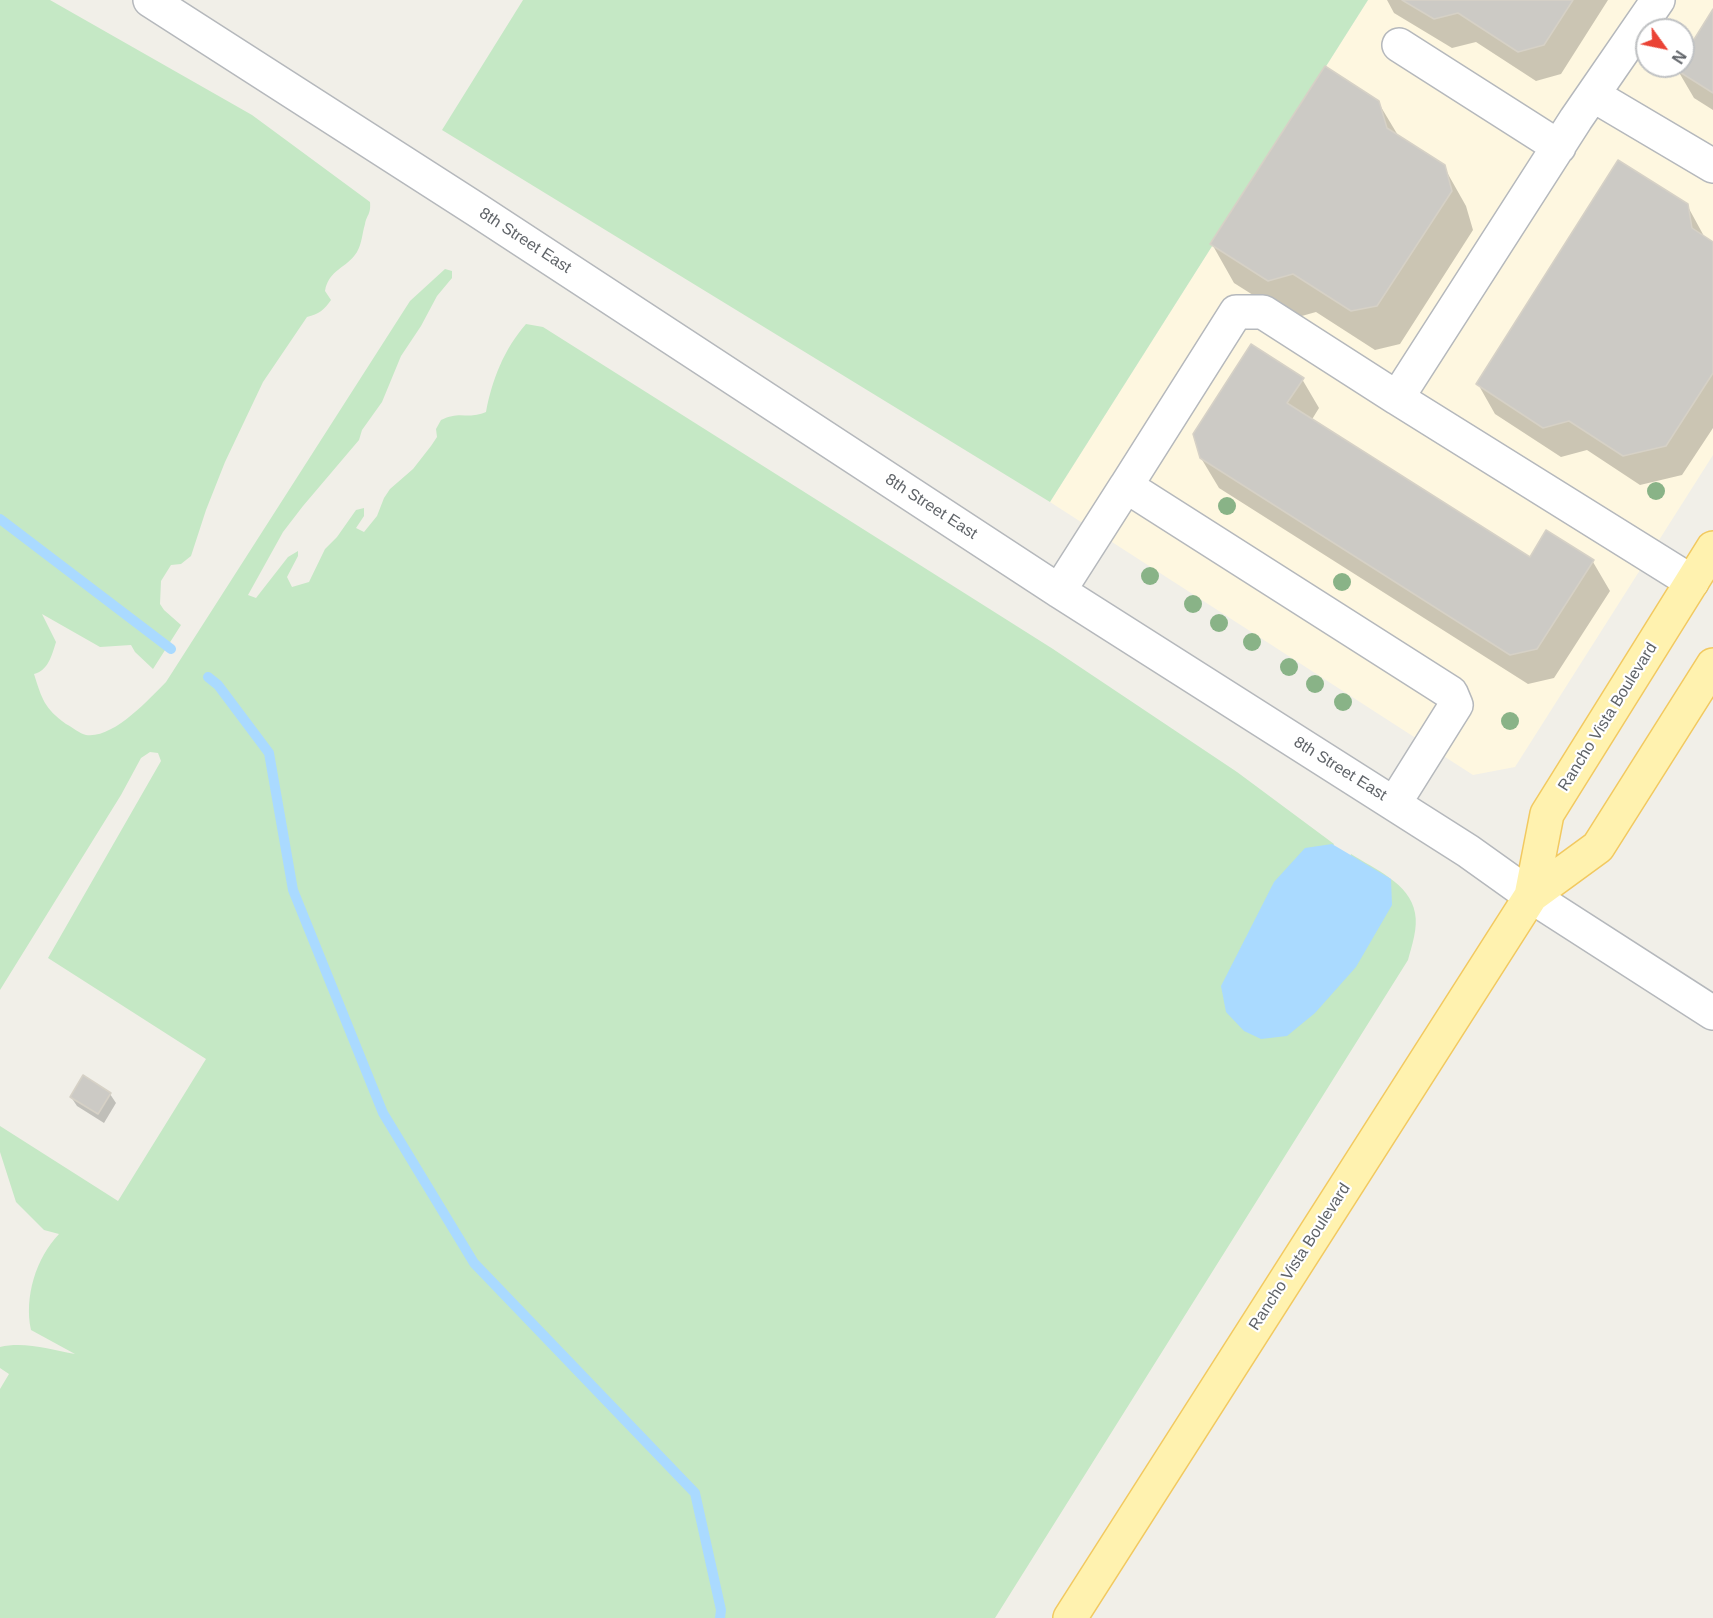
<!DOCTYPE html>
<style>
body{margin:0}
#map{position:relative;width:1713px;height:1618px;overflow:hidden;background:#f1efe8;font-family:Arial,sans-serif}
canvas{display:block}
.north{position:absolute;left:1635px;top:18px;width:60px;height:60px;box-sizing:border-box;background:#fff;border:2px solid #bfc1c3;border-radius:50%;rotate:123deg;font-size:16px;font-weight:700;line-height:24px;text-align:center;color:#5f6368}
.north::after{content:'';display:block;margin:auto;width:21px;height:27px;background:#ea4335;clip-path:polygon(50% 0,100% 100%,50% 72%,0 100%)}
</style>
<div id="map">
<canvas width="1713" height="1618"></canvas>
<div class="north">N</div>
</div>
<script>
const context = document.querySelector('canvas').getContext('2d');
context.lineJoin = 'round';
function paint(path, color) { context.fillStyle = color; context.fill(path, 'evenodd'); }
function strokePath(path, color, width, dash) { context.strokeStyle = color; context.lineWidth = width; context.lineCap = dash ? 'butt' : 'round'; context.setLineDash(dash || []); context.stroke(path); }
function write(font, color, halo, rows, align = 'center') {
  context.font = font + ' Arial,sans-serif'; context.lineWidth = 4.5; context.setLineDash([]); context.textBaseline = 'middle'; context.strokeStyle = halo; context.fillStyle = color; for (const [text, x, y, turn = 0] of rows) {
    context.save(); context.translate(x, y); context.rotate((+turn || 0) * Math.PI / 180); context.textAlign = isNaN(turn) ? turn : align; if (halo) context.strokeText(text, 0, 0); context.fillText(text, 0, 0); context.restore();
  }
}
const commercial = new Path2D(`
 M1368 0H1713V455L1515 767 1473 775 1050 502ZM1647 30H1683V66H1647Z`);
const green = new Path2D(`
 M0 0H50L252 115 370 202C371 215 367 214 365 224 362 234 362 243 357 252 346 269 329 269 325 291L331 300C324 310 319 314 307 317L263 382 225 462 206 510 191 556 181 564 171 565 161 581 160 604 164 610 181 625 153 669 135 652 131 645 100 647 42 614 56 642C52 655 48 671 34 674 42 699 44 708 66 724 72 727 80 734 86 735 113 739 148 700 166 682L410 301 445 269 452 271V278L437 296 421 326 401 356 382 402 362 430 359 440 303 506 283 532 248 595 256 598 288 557 298 551V556L287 577 292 587 309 582 325 549 337 537 356 510 364 508V516L356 528 364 532 377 516 384 498 390 489 413 469 431 446 437 437 436 429 441 420C461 410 467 420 486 412 492 380 504 349 526 324L543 327 1053 649 1237 772 1334 844 1308 903 1329 901 1351 854C1374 869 1410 883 1415 913 1418 928 1412 945 1408 960L995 1618H0V1389L9 1374 0 1368V1347C25 1341 51 1350 75 1354L31 1330C24 1297 36 1258 59 1234L44 1230 16 1202 0 1152V1126L118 1201 206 1059 48 958 161 761 158 753 150 752 141 758 121 795 0 990Z
 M523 0H1368L1050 502 442 130Z`);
const water = new Path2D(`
 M1332 844 1391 879 1392 905 1356 967 1315 1013 1287 1036 1261 1039 1244 1031 1226 1012 1221 986 1274 882 1305 848Z`);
const shadow = new Path2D(`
 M1387 0H1608L1561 74 1536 81 1476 42 1452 48 1394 13Z
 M1713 12V110L1694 98 1677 69 1679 66H1683V59Z
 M1378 102 1399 137 1444 167 1466 206 1473 230 1400 344 1375 350 1316 312 1291 319 1234 283 1212 244Z
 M1687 205 1705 238 1713 244V428L1682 475 1640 485 1587 450 1561 457 1495 414 1478 384Z
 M1302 379 1319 408 1311 421 1530 559 1547 532 1593 562 1610 591 1554 678 1528 684 1219 488 1201 458Z
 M110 1094 116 1103 104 1123 77 1106 71 1097Z`);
const stream = new Path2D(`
 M0 519 171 649
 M208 677 218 685 269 753 293 890 383 1113 474 1263 695 1493 721 1610 720 1618`);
const building = new Path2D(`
 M1402 0H1573L1544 45 1518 52 1458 13 1434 19Z
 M1713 9V93L1675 69 1677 66H1683V57Z
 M1325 66 1379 101 1387 128 1445 165 1452 191 1377 306 1351 311 1293 274 1268 281 1210 244Z
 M1618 160 1688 204 1692 228 1713 242V373L1666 446 1623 456 1569 421 1543 428 1476 384Z
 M1251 344 1304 378 1287 403 1530 557 1546 530 1594 560 1537 649 1510 655 1200 458 1193 434Z
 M83 1075 111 1093 98 1114 70 1097Z`);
const minor = new Path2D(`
 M150 0 477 210 1059 591 1468 851 1531 896 1713 1013
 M1399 45 1559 147
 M1593 95 1713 166
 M1397 398 1692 582
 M1059 591 1126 486
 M1394 804 1456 705 1451 693 1126 486 1236 312H1263L1397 398 1576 119 1658 0`);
const major = new Path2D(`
 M1531 896 1598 847 1713 665
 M1070 1618 1531 896 1547 814 1713 548`);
const trees = [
 [1656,491],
 [1227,506],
 [1150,576],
 [1342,582],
 [1193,604],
 [1219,623],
 [1252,642],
 [1289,667],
 [1315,684],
 [1343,702],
 [1510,721]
];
const streetNames = [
 ["8th Street East",525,241,33],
 ["8th Street East",931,507,33],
 ["Rancho Vista Boulevard",1608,717,-58],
 ["8th Street East",1340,769,32],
 ["Rancho Vista Boulevard",1300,1257,-57]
];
paint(commercial, '#fef7e0');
paint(green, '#c5e8c5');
paint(water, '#aadaff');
paint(shadow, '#0003');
strokePath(stream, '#aadaff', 10);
paint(building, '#cccac5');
strokePath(building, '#d6d1c6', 1.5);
strokePath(minor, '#b5b8bc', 36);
strokePath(major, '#f2c960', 36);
strokePath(minor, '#fff', 33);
strokePath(major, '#fff2af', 33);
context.fillStyle = '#89b387';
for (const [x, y] of trees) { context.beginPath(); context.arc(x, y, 9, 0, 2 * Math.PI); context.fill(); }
write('16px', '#5f6368', '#fff', streetNames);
</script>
